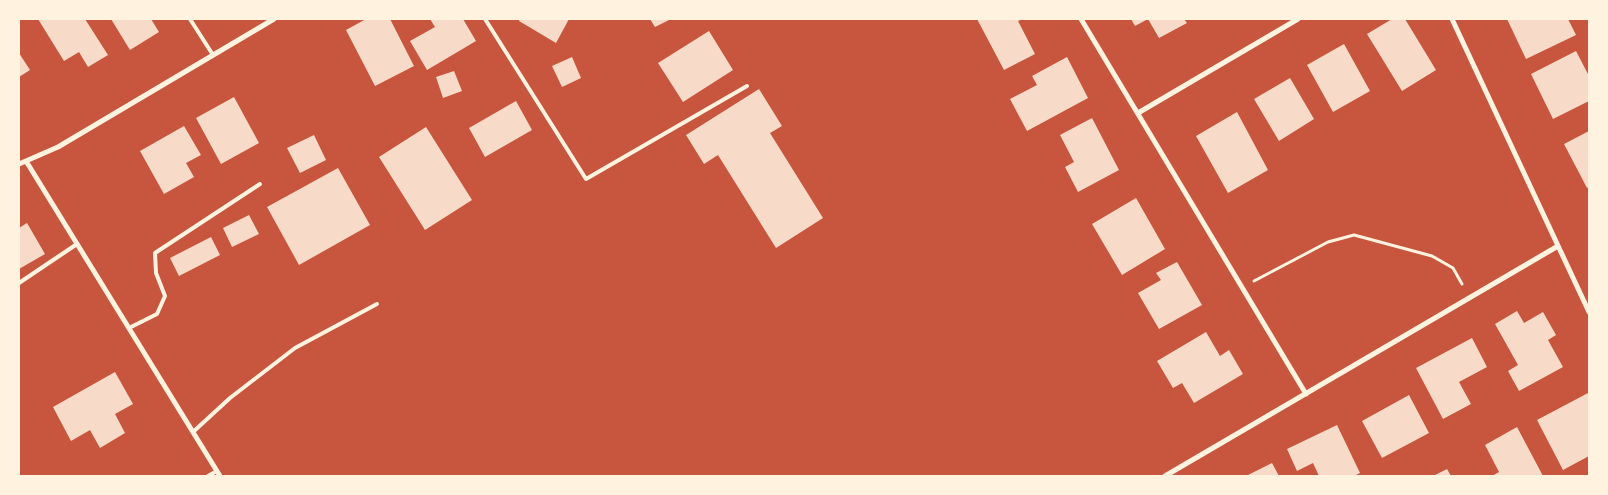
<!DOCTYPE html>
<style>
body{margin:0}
#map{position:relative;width:1608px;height:495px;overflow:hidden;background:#c8553d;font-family:"Varela Round",sans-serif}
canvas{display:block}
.frame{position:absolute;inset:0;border:20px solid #fff3e0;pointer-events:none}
</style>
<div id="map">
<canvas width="1608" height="495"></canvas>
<div class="frame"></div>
</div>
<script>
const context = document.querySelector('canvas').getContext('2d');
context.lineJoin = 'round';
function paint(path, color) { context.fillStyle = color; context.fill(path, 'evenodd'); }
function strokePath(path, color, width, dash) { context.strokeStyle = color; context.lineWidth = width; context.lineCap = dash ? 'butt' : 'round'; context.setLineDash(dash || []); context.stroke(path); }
const building = new Path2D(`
 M38 19H85L108 55 88 67 79 52 64 61Z
 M111 19H151L159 32 130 50Z
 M366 19H390L414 66 375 86 346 30Z
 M430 19H463L476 41 427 70 410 41 435 27Z
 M520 19H569L556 43 519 21Z
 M650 19H671L655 27Z
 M977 19H1023L1018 21 1035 54 1004 70Z
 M1131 19H1184L1187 23 1159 38 1148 19 1135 26Z
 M1392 19H1405L1436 70 1402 91 1367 34Z
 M1507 19H1568L1576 35 1526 59Z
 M709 31 733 70 683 102 658 63Z
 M1344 44 1370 91 1333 112 1307 65Z
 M1576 51 1589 76V101L1553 119 1531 74Z
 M19 53 30 70 19 77Z
 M572 57 581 78 562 87 552 66Z
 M1067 57 1088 98 1027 131 1010 99 1037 85 1032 76Z
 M454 71 462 91 443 98 436 77Z
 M1290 78 1314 119 1279 141 1254 99Z
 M759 89 782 126 770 133 823 218 776 248 718 155 704 164 686 135Z
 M234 97 259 143 221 164 196 118Z
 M516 101 532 130 485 157 469 128Z
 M1237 112 1268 170 1228 193 1196 136Z
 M1092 118 1119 170 1078 192 1065 167 1074 162 1060 135Z
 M184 126 201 155 186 163 194 177 164 194 140 151Z
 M426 127 472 200 425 230 379 157Z
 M1589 131V187L1587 188 1564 144Z
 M314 135 326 160 300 173 287 148Z
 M338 168 370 225 299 265 267 207Z
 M1136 198 1165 249 1122 275 1092 224Z
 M249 215 259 234 232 247 223 228Z
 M27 223 45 254 19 269V228Z
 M211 237 220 255 179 276 170 258Z
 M1177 262 1202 305 1159 329 1138 293 1161 280 1156 273Z
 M1517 311 1524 323 1543 312 1556 335 1548 340 1563 367 1519 391 1508 371 1518 365 1495 324Z
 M1206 332 1220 356 1229 350 1243 374 1194 403 1182 383 1173 388 1157 361Z
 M1472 338 1487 367 1459 382 1471 404 1443 419 1416 368Z
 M115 372 133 404 115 414 125 433 100 448 90 430 71 441 53 407Z
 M1588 393 1589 456 1563 470 1537 420Z
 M1409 395 1429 433 1382 458 1362 421Z
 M1337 425 1360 473 1354 476H1319L1313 463 1297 471 1287 449Z
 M1517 427 1543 476H1492L1499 472 1485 445Z
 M1272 463 1279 476H1246Z
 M1447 469 1451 476H1433Z`);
const path = new Path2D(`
 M1254 281 1328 242 1354 235 1432 256 1453 268 1462 284`);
const service = new Path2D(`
 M190 19 213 55
 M485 19 586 179 747 86
 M19 283 77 244
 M129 328 157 314 165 296 156 273 155 253 260 184
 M193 432 230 398 295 348 377 304
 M208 476 217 471`);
const minor = new Path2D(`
 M1081 19 1306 394
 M1452 19 1589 312
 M1138 113 1298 19
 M26 161 220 476
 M19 164 58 147 274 19
 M1165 476 1558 246`);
paint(building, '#f7dbc8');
strokePath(path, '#fff3e0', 3);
strokePath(service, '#fff3e0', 4);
strokePath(minor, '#fff3e0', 5);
</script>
